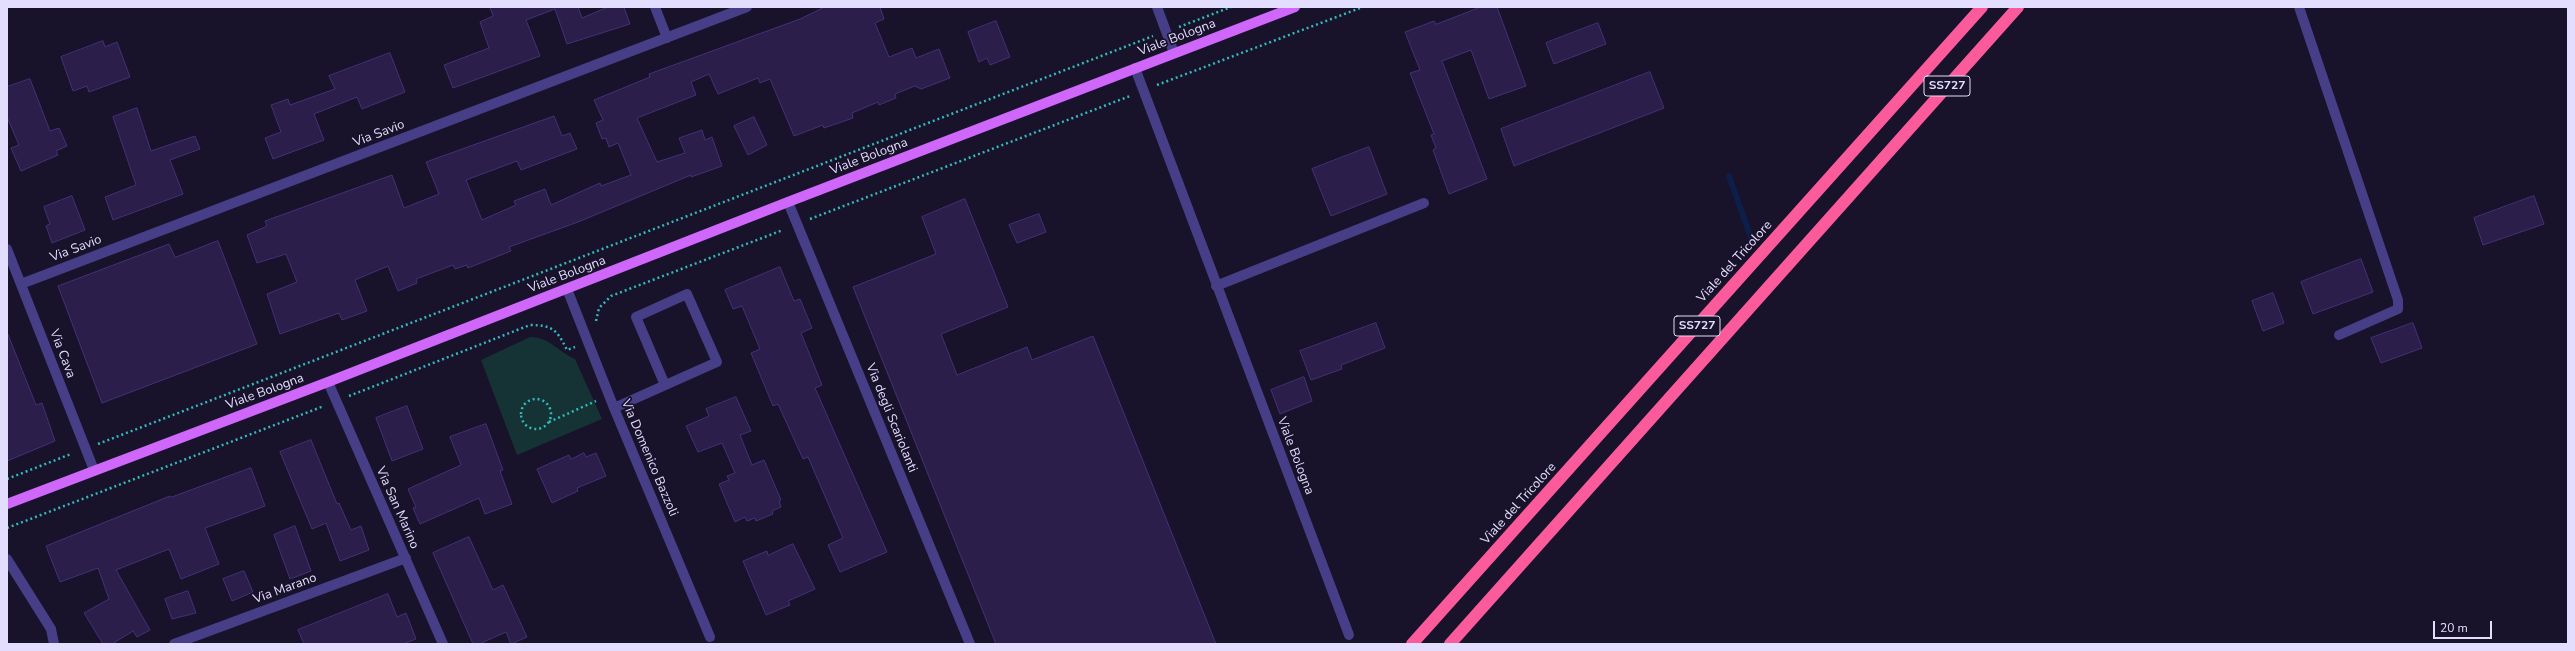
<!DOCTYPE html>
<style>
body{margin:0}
#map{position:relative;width:2575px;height:651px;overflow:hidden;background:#18122b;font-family:"Nunito Sans",sans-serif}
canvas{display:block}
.frame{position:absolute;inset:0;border:8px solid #e3ddfe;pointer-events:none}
.scale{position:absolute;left:2433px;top:621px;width:59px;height:18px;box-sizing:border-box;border:2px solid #e3ddfe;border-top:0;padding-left:5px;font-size:12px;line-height:14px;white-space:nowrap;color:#e3ddfe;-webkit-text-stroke:3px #18122b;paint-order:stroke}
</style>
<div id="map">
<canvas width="2575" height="651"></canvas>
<div class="frame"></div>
<div class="scale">20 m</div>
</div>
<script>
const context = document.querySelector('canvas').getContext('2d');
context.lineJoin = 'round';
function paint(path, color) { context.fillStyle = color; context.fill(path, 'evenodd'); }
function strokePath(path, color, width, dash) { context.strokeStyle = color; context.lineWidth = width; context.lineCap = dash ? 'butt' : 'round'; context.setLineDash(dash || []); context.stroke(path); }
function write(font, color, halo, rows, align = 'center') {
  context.font = font + ' "Nunito Sans",sans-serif'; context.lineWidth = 3.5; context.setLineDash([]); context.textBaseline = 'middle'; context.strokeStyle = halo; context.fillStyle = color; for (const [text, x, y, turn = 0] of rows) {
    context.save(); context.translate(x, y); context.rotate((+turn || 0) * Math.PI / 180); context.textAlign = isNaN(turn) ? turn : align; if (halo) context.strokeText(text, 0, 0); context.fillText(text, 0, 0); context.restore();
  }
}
const green = new Path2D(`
 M530 337C550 337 558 352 575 359L602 419 517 455 481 360Z`);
const stream = new Path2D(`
 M1729 176 1751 238`);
const building = new Path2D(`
 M490 7H578L582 18 608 7H624L630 24 567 44 555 9 526 20 540 56 453 88 444 65 489 48 480 22 493 16Z
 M825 7H880L884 19 875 23 889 57 912 48 916 58 939 49 950 78 921 89 915 86 895 94 896 98 879 105 878 102 852 113 853 118 824 128 823 125 794 136 770 79 760 83 758 78 718 94 709 74 691 82 696 95 637 118 657 162 685 153 679 138 702 130 705 140 712 137 722 166 691 177V175L578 222 509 247 511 251 468 268 467 265 455 269 453 265 416 279 417 283 398 291 388 266 355 280 367 311 342 320 339 313 280 334 267 294 297 282 286 254 257 263 247 235 267 226 265 221 392 175 404 208 439 194 426 162 554 116 562 136 570 133 577 149 521 170 517 161 466 180 482 220 516 205 514 201 545 189 551 205 600 183 601 186 631 175 618 143 609 147 606 138 602 139 596 123 603 120 594 100 650 77 649 74 800 19Z
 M1481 7H1497L1526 86 1489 99 1471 50 1442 61 1487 179 1449 194 1433 150 1436 148 1431 135 1434 134 1410 73 1420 70 1405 32 1434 21 1436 24Z
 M996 21 1010 57 990 65 987 58 979 62 968 32Z
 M1598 23 1606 44 1554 64 1546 43Z
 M103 41 105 47 117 42 130 77 89 92 87 86 73 91 61 57Z
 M390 53 405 92 362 109 357 97 314 114 324 140 273 159 265 138 281 132 271 105 288 99 290 105 335 89 329 76Z
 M1650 72 1664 108 1514 166 1501 129Z
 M30 79 50 131 59 128 67 146 56 151 58 155 21 171 11 148 19 145 7 117V87Z
 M137 108 151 151 195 136 200 149 170 160 183 194 113 220 105 197 136 185 113 117Z
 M754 117 767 145 748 155 734 126Z
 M1369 147 1387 194 1331 216 1312 169Z
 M72 196 85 230 52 243 46 226 50 224 44 207Z
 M2534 196 2544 224 2483 245 2474 218Z
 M965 199 1008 307 941 334 957 375 1027 347 1032 360 1093 336 1216 644H996L853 287 936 254 922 217Z
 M1039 214 1046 232 1017 243 1009 225Z
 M218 241 257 344 102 403 58 286 169 244 175 257Z
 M2361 259 2373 292 2313 314 2301 282Z
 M780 267 794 301 800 299 812 328 801 333 822 385 815 388 887 552 840 572 828 545 843 538 808 457 803 459 778 404 773 406 751 353 760 349 742 306 733 309 725 290Z
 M2273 293 2284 323 2263 331 2252 301Z
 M1376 323 1385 348 1341 365 1342 369 1311 380 1300 351Z
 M2413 323 2422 348 2381 363 2371 338Z
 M7 332 36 405 42 403 55 441 7 461Z
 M1304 377 1312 401 1280 414 1271 390Z
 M736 397 751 431 740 435 752 465 764 460 781 500 779 501 781 507 772 511 773 514 756 521 755 518 747 521 745 517 735 522 732 515 719 484 729 480 727 476 735 473 722 443 698 452 686 426 709 416 706 409Z
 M407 406 423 449 392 461 376 418Z
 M486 424 503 470 500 471 512 504 485 514 479 498 420 524 413 508 416 507 408 489 461 465 450 437Z
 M311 440 337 504 339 503 351 530 361 526 369 550 340 561 326 523 312 529 280 452Z
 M584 453 586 457 596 453 606 476 577 488 578 491 552 503 537 469 569 455 571 459Z
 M251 468 265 506 205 528 219 564 181 579 169 549 116 570 150 630 137 637 133 631 112 644H103L84 613 109 599 98 568 60 582 46 546 170 496 171 497Z
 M295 526 311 571 290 579 274 535Z
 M469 537 493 590 503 585 527 637 511 644 506 632 479 644H473L433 553Z
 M793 544 815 589 788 601 790 605 766 615 743 561 767 551 768 555Z
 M244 571 253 592 232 601 223 579Z
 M188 591 196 613 172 619 165 599Z
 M388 594 397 617 406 613 416 639 403 644H304L298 630Z`);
const path = new Path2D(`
 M1179 27 1231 7
 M1157 85 1363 7
 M810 219 1130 96
 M596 321 599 308 611 296 783 230
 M349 396 530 325C553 325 557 330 567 350L575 347
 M521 414a15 15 0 1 1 30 0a15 15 0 1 1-30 0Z
 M549 422 596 401
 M98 444 1153 36
 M7 479 71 454
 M7 528 324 406`);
const minor = new Path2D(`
 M655 7 667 38
 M1157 7 1174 53
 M2299 7 2398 300V309L2339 335
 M1135 68 1349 635
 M788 202 970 644
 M7 249 94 470
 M21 284 747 7
 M1216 286 1424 203
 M567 289 614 408 710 637
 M328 382 443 644
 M614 408 717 362 687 294 636 317 665 385
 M7 559 51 629 54 644
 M174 644 406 558`);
const major = new Path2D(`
 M7 504 328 382 788 202 1295 7`);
const highway = new Path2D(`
 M1412 644 1982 7
 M1450 644 2018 7`);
const shields = [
 [1947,86,46],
 [1697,326,46]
];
const shieldNames = [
 ["SS727",1947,86],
 ["SS727",1697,326]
];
const streetNames = [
 ["Viale Bologna",1177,38,-21],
 ["Via Savio",379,134,-21],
 ["Viale Bologna",869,157,-21],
 ["Via Savio",76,249,-21],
 ["Viale del Tricolore",1735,262,-48],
 ["Viale Bologna",567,275,-21],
 ["Via Cava",62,354,69],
 ["Viale Bologna",265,392,-20],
 ["Via degli Scariolanti",891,418,68],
 ["Viale Bologna",1295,456,69],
 ["Via Domenico Bazzoli",649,458,67],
 ["Viale del Tricolore",1519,504,-48],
 ["Via San Marino",397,508,66],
 ["Via Marano",285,589,-20]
];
paint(green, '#153335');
strokePath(stream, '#0d1e49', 6);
paint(building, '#2b1e4b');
strokePath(building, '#443177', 1);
strokePath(path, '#34b8ba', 2.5, [2, 3]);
strokePath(minor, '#473e88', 10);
strokePath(major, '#cf67fb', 10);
strokePath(highway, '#fb5b9b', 12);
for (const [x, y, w] of shields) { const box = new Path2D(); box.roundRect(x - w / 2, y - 10, w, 20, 3); context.fillStyle = '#18122b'; context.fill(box); strokePath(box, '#e3ddfe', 1); }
write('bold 12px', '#e3ddfe', null, shieldNames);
write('13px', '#e3ddfe', '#18122b', streetNames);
</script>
